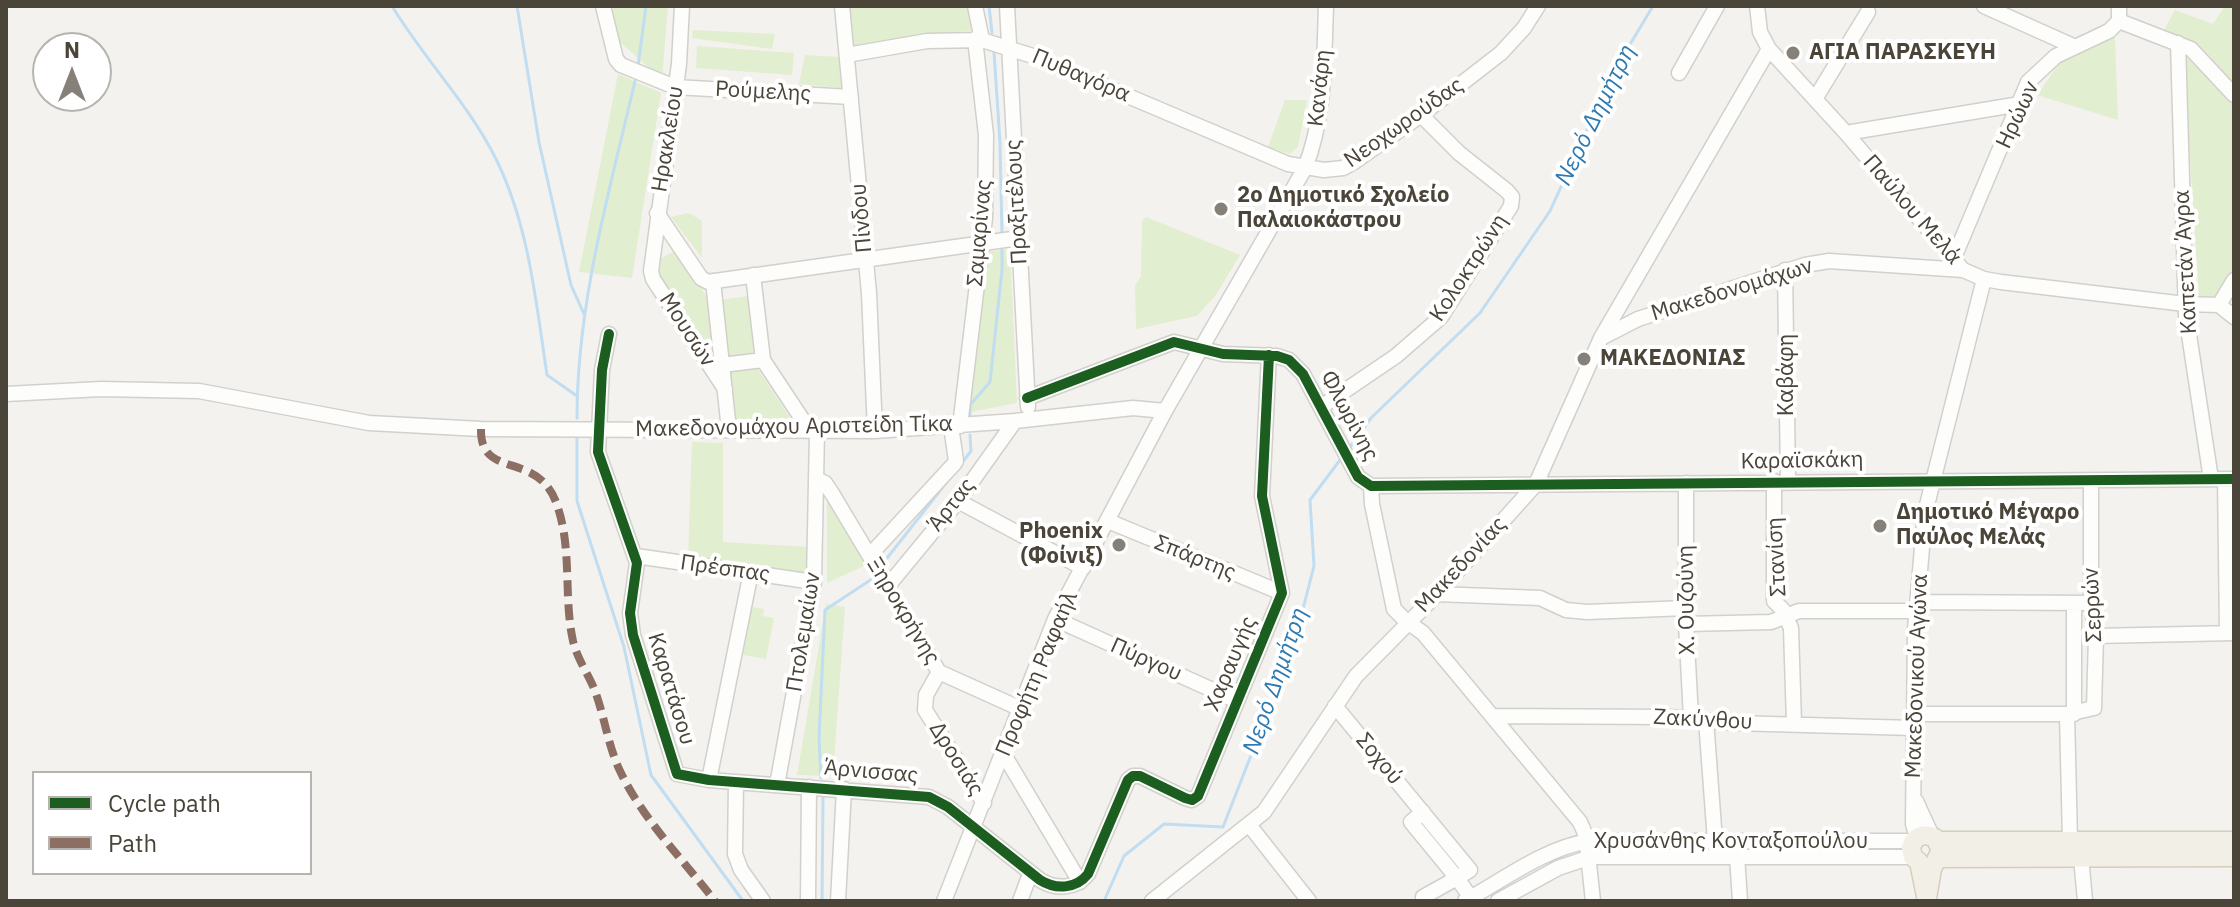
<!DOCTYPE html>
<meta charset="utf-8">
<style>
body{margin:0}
#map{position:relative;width:2240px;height:907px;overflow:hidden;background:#f4f2ee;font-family:"IBM Plex Sans",sans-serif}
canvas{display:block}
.frame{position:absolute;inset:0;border:8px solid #4b4439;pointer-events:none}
.legend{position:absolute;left:32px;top:771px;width:280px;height:104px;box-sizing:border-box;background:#fff;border:2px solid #b7b4b0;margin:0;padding:10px 14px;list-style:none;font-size:24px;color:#4b4439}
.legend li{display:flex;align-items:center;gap:16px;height:40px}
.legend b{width:40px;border:2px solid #b7b4b0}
.north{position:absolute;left:32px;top:32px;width:80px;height:80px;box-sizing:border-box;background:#fff;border:2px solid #b7b4b0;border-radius:50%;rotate:0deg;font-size:22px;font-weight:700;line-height:32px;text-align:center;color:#4b4439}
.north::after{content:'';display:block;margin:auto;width:28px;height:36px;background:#868178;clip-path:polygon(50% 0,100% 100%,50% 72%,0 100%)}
</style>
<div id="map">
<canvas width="2240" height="907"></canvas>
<div class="frame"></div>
<ul class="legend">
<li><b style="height:10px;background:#1b5e20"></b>Cycle path</li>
<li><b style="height:10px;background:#8d6e63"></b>Path</li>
</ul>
<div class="north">N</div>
</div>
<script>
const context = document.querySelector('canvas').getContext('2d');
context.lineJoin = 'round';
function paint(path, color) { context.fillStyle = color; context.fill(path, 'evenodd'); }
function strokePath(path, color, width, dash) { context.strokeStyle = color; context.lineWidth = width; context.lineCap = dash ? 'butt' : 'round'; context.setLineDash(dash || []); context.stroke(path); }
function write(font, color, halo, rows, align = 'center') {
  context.font = font + ' "IBM Plex Sans",sans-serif'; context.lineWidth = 8; context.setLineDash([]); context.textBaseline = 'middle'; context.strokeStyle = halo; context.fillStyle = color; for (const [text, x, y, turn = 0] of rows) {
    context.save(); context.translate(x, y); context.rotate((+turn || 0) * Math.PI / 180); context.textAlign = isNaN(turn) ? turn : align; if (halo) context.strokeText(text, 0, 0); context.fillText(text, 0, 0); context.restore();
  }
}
const green = new Path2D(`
 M613 6H668L662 80 611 34Z
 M850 6H970L976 30 919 36 853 48Z
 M2225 6H2234V287L2227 297 2199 296 2183 52 2162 34 2175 10 2213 24Z
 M693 30 775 34 772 49 692 38Z
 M2115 38 2118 120 2037 95 2061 61 2105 39Z
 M697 46 794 53 792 75 696 68Z
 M805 55 840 57 841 88 799 84Z
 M618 74 661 93 632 278 579 272Z
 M1285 100H1307L1298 147 1290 154 1268 147Z
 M689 213 702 221V258L671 217Z
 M1146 217 1240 255 1216 295 1197 316 1136 329 1135 286 1141 276 1142 221Z
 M1010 249 1017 403 965 413 984 252Z
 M676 250 708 299 712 347 704 349 655 273 657 261Z
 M748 296 757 368 791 419 734 420 721 300Z
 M692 442 723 443V542L809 547 808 575 688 558Z
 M827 495 866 565 827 583Z
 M826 604 845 607 833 776 797 775Z
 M752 607 764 609 763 616 774 618 766 659 743 655Z`);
const stream = new Path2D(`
 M392 6C424 59 468 103 496 159 529 226 536 302 547 375L577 396
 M517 6 539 142 571 285 584 314
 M989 6 992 33
 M994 52 1000 143 1002 234
 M638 66 646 6
 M970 415V405L990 382 1002 270V247
 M577 418C577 302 610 189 636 77
 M577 438V501L624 647 651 775 743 901
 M1348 450 1371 418 1480 313 1550 211 1614 71 1653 6
 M961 464 971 451 970 435
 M884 562 946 483
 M821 778 819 738 825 610 872 579
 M822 901 823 797
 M1104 901 1124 856 1164 824 1223 827 1293 648 1314 566 1310 500 1343 456`);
const minor = new Path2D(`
 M603 6 616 59 621 65 675 87 851 97
 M682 6 679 64 651 271 653 279 725 389
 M842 6 869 293 875 431
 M975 6 982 40
 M1007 6 1028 407
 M1757 6 1760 32 1769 49 1846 133 1963 270 1984 279 2001 282 2185 304 2219 305 2234 317
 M1984 6 2073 46
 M2119 21 2191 49 2234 95
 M2178 43 2186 315 2211 479
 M847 55 927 41 982 40 1036 57 1288 164 1324 170 1343 168 1354 162 1421 115 1501 53 1524 28 1538 6
 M1679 73 1717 6
 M1815 99 1868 12
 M1846 133 2020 104
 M657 213 701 278 708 282 1019 238
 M1953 260 2028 82 2056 56 2109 31 2119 21V6
 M1785 270 1788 481
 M753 275 763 360 810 431
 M713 281 729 430
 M2219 305 2234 280
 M609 334 602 370 598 452 637 563 630 613 633 635 677 774 709 780 929 797 948 807 1040 880C1056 890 1076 889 1088 874L1128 780 1133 776H1140L1185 798 1192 800 1198 796 1282 593 1262 496 1269 355
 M1601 338 1638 319 1805 265 1829 261 1963 270
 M722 365 763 360
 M6 394 101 389 199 391 369 423 481 429 875 431 1015 421 1133 408 1165 411
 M1027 398 1174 342 1223 354 1277 356 1289 360 1303 374 1358 477 1371 486 2234 479
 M1321 407 1396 356 1441 317 1511 206 1512 197 1507 191 1459 153 1421 115
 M960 426 985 218 986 135 975 39
 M816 479 825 483 833 495 939 672 1021 709
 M2225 479 2227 633
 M1774 481V601L1783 610 1791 628 1794 724
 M1686 483V624L1691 718
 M1371 486 1372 504 1394 609 1405 620 1423 633 1580 822 1586 836 1593 901
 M958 501 1083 568
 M1108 521 1282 593
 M870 555 954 464 956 461 951 426
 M636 556 814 582
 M887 587 958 501 1015 421
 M1437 594 1540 598 1566 610 1587 612 1686 608
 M1917 602 2091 603
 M1055 619 1237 701
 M1686 624 1771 622 1799 611H1916
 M2096 636 2234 633
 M939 672 926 695 925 710 984 803
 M1335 706 1470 870 1457 878 1411 822 1423 812
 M1914 714H2067L2094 708 2096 636 2091 603V481
 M2067 714 2070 841
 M2074 714V603
 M1492 716 1670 717 1734 723 1913 728
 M1706 720 1715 841
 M1003 753 1080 882
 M709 780 751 572
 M736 782 735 854 741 870 763 901
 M777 785 814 582 817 431
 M1916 801 1932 836
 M1250 826 1309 901
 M1917 838 1913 824 1915 629 1925 513 1984 279
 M1737 856 1740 901
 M2081 857 2085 901
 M1423 897 1457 878 1471 898
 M808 901 809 787
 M838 901 844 789
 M944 901 1055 619 1165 411 1305 168C1325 118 1324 60 1326 6
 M1020 901 1030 874
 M1152 901 1264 812 1356 676 1437 594 1536 484 1601 338 1769 49
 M1465 901C1503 880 1545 848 1589 841H1914
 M1498 901 1558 868 1591 857H1913`);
const major = new Path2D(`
 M1938 841H2234
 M1937 858 2234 857
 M1927 898 1932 869 1941 850 1935 838C1924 832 1914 836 1911 848L1913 857 1919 862 1927 901`);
const quiet = new Path2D(`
 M481 429C480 480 536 450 556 502 573 548 563 595 573 641 577 659 589 675 595 691 605 718 608 747 621 773 643 819 683 860 715 901`);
const cycleway = new Path2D(`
 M609 334 602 370 598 452 637 563 630 613 633 635 677 774 709 780 929 797 948 807 1040 880C1056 890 1076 889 1088 874L1128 780 1133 776H1140L1185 798 1192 800 1198 796 1282 593 1262 496 1269 355
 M1027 398 1174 342 1223 354 1277 356 1289 360 1303 374 1358 477 1371 486 2234 479`);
const markers = [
 [1793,53,8,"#868178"],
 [1221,209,8,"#868178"],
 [1584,359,8,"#868178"],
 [1880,526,8,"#868178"],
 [1119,545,8,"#868178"]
];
const poiNames = [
 ["ΑΓΙΑ ΠΑΡΑΣΚΕΥΗ",1809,53],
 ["2ο Δημοτικό Σχολείο",1237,196],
 ["Παλαιοκάστρου",1237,221],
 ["ΜΑΚΕΔΟΝΙΑΣ",1600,359],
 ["Δημοτικό Μέγαρο",1896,513],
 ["Παύλος Μελάς",1896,538],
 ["Phoenix",1103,532,"right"],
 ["(Φοίνιξ)",1103,557,"right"]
];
const streetNames = [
 ["Πυθαγόρα",1081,76,23],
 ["Κανάρη",1320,88,-84],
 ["Ρούμελης",763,92,3],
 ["Ηρώων",2018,115,-65],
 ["Νεοχωρούδας",1404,123,-35],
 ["Ηρακλείου",668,139,-81],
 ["Πραξιτέλους",1017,202,-93],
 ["Παύλου Μελά",1912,210,49],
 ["Πίνδου",862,218,-95],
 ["Σαμαρίνας",980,233,-85],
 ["Καπετάν Άγρα",2186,262,-93],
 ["Κολοκτρώνη",1469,268,-57],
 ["Μακεδονομάχων",1732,290,-17],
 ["Μουσών",687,330,57],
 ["Καβάφη",1787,375,-90],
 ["Φλωρίνης",1349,416,62],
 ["Μακεδονομάχου Αριστείδη Τίκα",794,427,-1],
 ["Καραϊσκάκη",1802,461,-1],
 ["Άρτας",952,505,-52],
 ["Στανίση",1777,557,-93],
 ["Σπάρτης",1195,558,22],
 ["Μακεδονίας",1461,565,-47],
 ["Πρέσπας",725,569,8],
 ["Χ. Ουζούνη",1687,600,-91],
 ["Σερρών",2093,605,-93],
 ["Ξηροκρήνης",903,611,59],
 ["Πτολεμαίων",804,632,-81],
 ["Πύργου",1146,660,24],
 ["Χαραυγής",1231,664,-67],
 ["Προφήτη Ραφαήλ",1037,674,-67],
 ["Μακεδονικού Αγώνα",1917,676,-88],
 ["Καρατάσου",671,689,73],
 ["Ζακύνθου",1703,720,3],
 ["Δροσιάς",956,759,58],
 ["Σοχού",1379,759,50],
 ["Άρνισσας",871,772,5],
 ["Χρυσάνθης Κονταξοπούλου",1731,842]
];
const waterNames = [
 ["Νερό Δημήτρη",1596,115,-64],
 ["Νερό Δημήτρη",1276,681,-71]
];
paint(green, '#e1eecf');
strokePath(stream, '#c0ddf1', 3);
strokePath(minor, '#d2d0cb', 17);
strokePath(major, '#d6cebb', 21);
strokePath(minor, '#fdfdfc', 14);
strokePath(major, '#f2efe6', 18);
strokePath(quiet, '#8d6e63', 8, [16, 8]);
strokePath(cycleway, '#1b5e20', 10);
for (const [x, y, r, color] of markers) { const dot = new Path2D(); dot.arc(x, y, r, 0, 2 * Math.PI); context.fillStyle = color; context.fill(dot); strokePath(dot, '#fff', 3); }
write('bold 22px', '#4b4439', '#fff', poiNames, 'left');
write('22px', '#4b4439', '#fff', streetNames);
write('italic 24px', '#2e7ab2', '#fff', waterNames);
</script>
